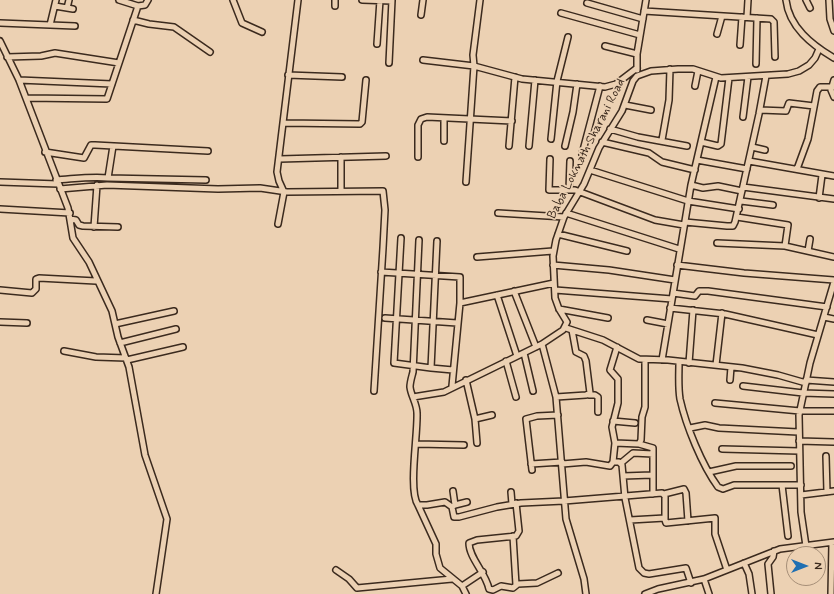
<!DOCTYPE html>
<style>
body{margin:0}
#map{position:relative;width:834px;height:594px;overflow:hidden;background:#ecd1b3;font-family:Mynerve,sans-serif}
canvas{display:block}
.north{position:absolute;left:786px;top:546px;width:40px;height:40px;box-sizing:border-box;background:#ecd1b3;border:1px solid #a58e77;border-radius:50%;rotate:90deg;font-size:11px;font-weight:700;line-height:16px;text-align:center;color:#3b2a1e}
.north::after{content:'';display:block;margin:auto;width:14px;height:18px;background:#1f6fb2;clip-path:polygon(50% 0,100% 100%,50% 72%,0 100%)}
</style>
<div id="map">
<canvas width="834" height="594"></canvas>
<div class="north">N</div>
</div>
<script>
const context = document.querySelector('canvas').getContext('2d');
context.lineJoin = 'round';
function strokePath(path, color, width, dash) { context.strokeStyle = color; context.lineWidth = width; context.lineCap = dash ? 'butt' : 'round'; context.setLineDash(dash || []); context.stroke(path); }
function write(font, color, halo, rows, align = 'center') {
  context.font = font + ' Mynerve,sans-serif'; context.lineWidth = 3.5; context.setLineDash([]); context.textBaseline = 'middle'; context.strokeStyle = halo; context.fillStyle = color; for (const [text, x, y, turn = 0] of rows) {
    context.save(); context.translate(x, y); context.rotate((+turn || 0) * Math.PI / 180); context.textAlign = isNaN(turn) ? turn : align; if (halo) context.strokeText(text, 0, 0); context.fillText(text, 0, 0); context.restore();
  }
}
const street = new Path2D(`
 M119 0 138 6 145 5 148 0
 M233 0 242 23 262 32
 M362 0 392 1
 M480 0 473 55 474 66 522 79 605 87 616 84 637 68
 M786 0C789 27 812 45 834 58
 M806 0 810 8
 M829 0 830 19 834 31
 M587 3 643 19
 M55 6 73 9
 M335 6V0
 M67 8 69 0
 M644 11 771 19 774 22 775 57
 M561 13 640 35
 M421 15 423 0
 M747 17 748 0
 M133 20 149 24 174 27 210 52
 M0 23 75 26
 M50 25 56 0
 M717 34 722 16
 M0 41 19 80 68 208 73 238 89 262 112 311 118 337 129 367 145 455 167 519 156 594
 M377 44 380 0
 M740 45 742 17
 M605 46 637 54
 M7 57 41 56 55 53 119 63
 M423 60 474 66 466 182
 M389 63 392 0
 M756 64 757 18
 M637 70V54L646 0
 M288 75 342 77
 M19 80 112 84
 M834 80 831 90 834 97
 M695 86 698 71
 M26 98 107 99 138 6
 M625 105 651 110
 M760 110 786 111 789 103 814 106
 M743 117 748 77
 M444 118V141
 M284 123 360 124 362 122 366 80
 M610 129 638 137 687 146
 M551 139 557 81 568 37
 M662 140 669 100 670 69
 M602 142 649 153 662 162 695 170
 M701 142 718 146 721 144 729 78
 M113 146 108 178 206 180
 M509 146 515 77
 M529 146 535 80
 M565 146 573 112 577 84
 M752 147 765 150
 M45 152 84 158 91 145H95L208 151
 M582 154 600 86
 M341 157V191
 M418 157V125L421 119 427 117 512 121
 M280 159 386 156
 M550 159 549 190H575L655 220 684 225
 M697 160 747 169
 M749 161 834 176
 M797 169 808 139 817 91 820 87H831
 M590 170 688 201 739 209
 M56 180C73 179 92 176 108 178
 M0 182 58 184
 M691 185 703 188 718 186 742 191
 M743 187 834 199
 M60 189 107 185 218 189 260 188 287 192 383 191 385 210 383 248 374 391
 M569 190 570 161
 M819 198 822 175
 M741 201 773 205
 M0 209 70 213
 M498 213 564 217
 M566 213 679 249
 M737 217 788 225 785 246
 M70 219 76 220 79 225 83 226 118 227
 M685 222 727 226H733L735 222 759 114 766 76
 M278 224 284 192 279 181 277 172 298 0
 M94 227 97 185
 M558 234 627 251
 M401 238 394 363 431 368
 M419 240 413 372C412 376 410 382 410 387 411 396 417 404 417 413 418 434 408 490 418 505H427L445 502 452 507 454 517H459L497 507 521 503 564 501 662 493 665 496V520L666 523 715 518V534L727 570
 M437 241 431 368 453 370
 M717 243 785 246 834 257
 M808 251 810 239
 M477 257 553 251
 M553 265 609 270 675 280
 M677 265 744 273 834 280
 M381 272 460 277V303L452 386
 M0 290 32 293 36 289V279L39 278 96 281
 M555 290 672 299
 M514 291 536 347
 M673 293 695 296 699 291H708L827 307
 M497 295 517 356
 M460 303 554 283
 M670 308 725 314 818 335
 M559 309 608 318
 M824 317 834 319
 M385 318 457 323
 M647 320 668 324
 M0 322 27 323
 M115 324 174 311
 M566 328 603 340 639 359 668 360 742 368 778 375 806 383
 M120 343 176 329
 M542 344 556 397 566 519 584 579 586 594
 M64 351 96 357 126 358
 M524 353 533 391
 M127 360 183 347
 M662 360 691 185 716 77
 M506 361 516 397
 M679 362C679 374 678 387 680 399 686 426 702 465 718 487L723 489 734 485H801
 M689 363 693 310
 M716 365 722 313
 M466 380 475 419 477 443
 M730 380 731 367
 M806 380 834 382
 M743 386 803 393 834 394
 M589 395H595L598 397V412
 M413 397 444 392 542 344 563 330 567 322 559 309 555 298 553 256 556 240 564 217 584 184 599 148 622 111 633 81 637 76 651 71 678 69H693L721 78 788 74 799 71 809 65 815 58 819 49
 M556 397 586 395 590 393 586 361 584 356 576 352 572 330
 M715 403 800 411H834
 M475 419 492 415
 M613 421 635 423
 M690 428 705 425 719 428 798 432
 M799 441 834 442
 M615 443 612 427 618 403V379L610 370 617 347
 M417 444 464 445
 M639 444 653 448V494
 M722 449 799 451
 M826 456 827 492
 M613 462H619L622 465 625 498 639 568 644 573 649 574 686 568 691 583
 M621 463 633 453 653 454
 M531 464 562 462
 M562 464 586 462 610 466 613 462 615 443 639 444 641 440 642 417 645 407V360
 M532 470 526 419 537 416 558 415
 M709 472 736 466H791
 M623 476 652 475
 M782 485 788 536
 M511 492 512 504
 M664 494 684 489 686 493 688 521
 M801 495 834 491
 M516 503 519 531 516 536 477 540 469 543C469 558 486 573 489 589L493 590 501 586 513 588 518 584 537 583 558 573
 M418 505 436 544V554L440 568 462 586 466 594
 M455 505 467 502
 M452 507 455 505 453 491
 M630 520 665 518
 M513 536 516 585
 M806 546 801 512 799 415 810 363 834 282
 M744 563 749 574 752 594
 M336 570 349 579 357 588 452 579
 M704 579 709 594
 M462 586 483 572
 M645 594 658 589 704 579 780 549 834 542
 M771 594 768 564 773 557 774 551
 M831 594 832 543`);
const streetNames = [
 ["Baba Loknath Sharani Road",587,149,-63]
];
strokePath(street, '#3b2a1e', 8);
strokePath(street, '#ecd1b3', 5);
write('13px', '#3b2a1e', '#ecd1b3', streetNames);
</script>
